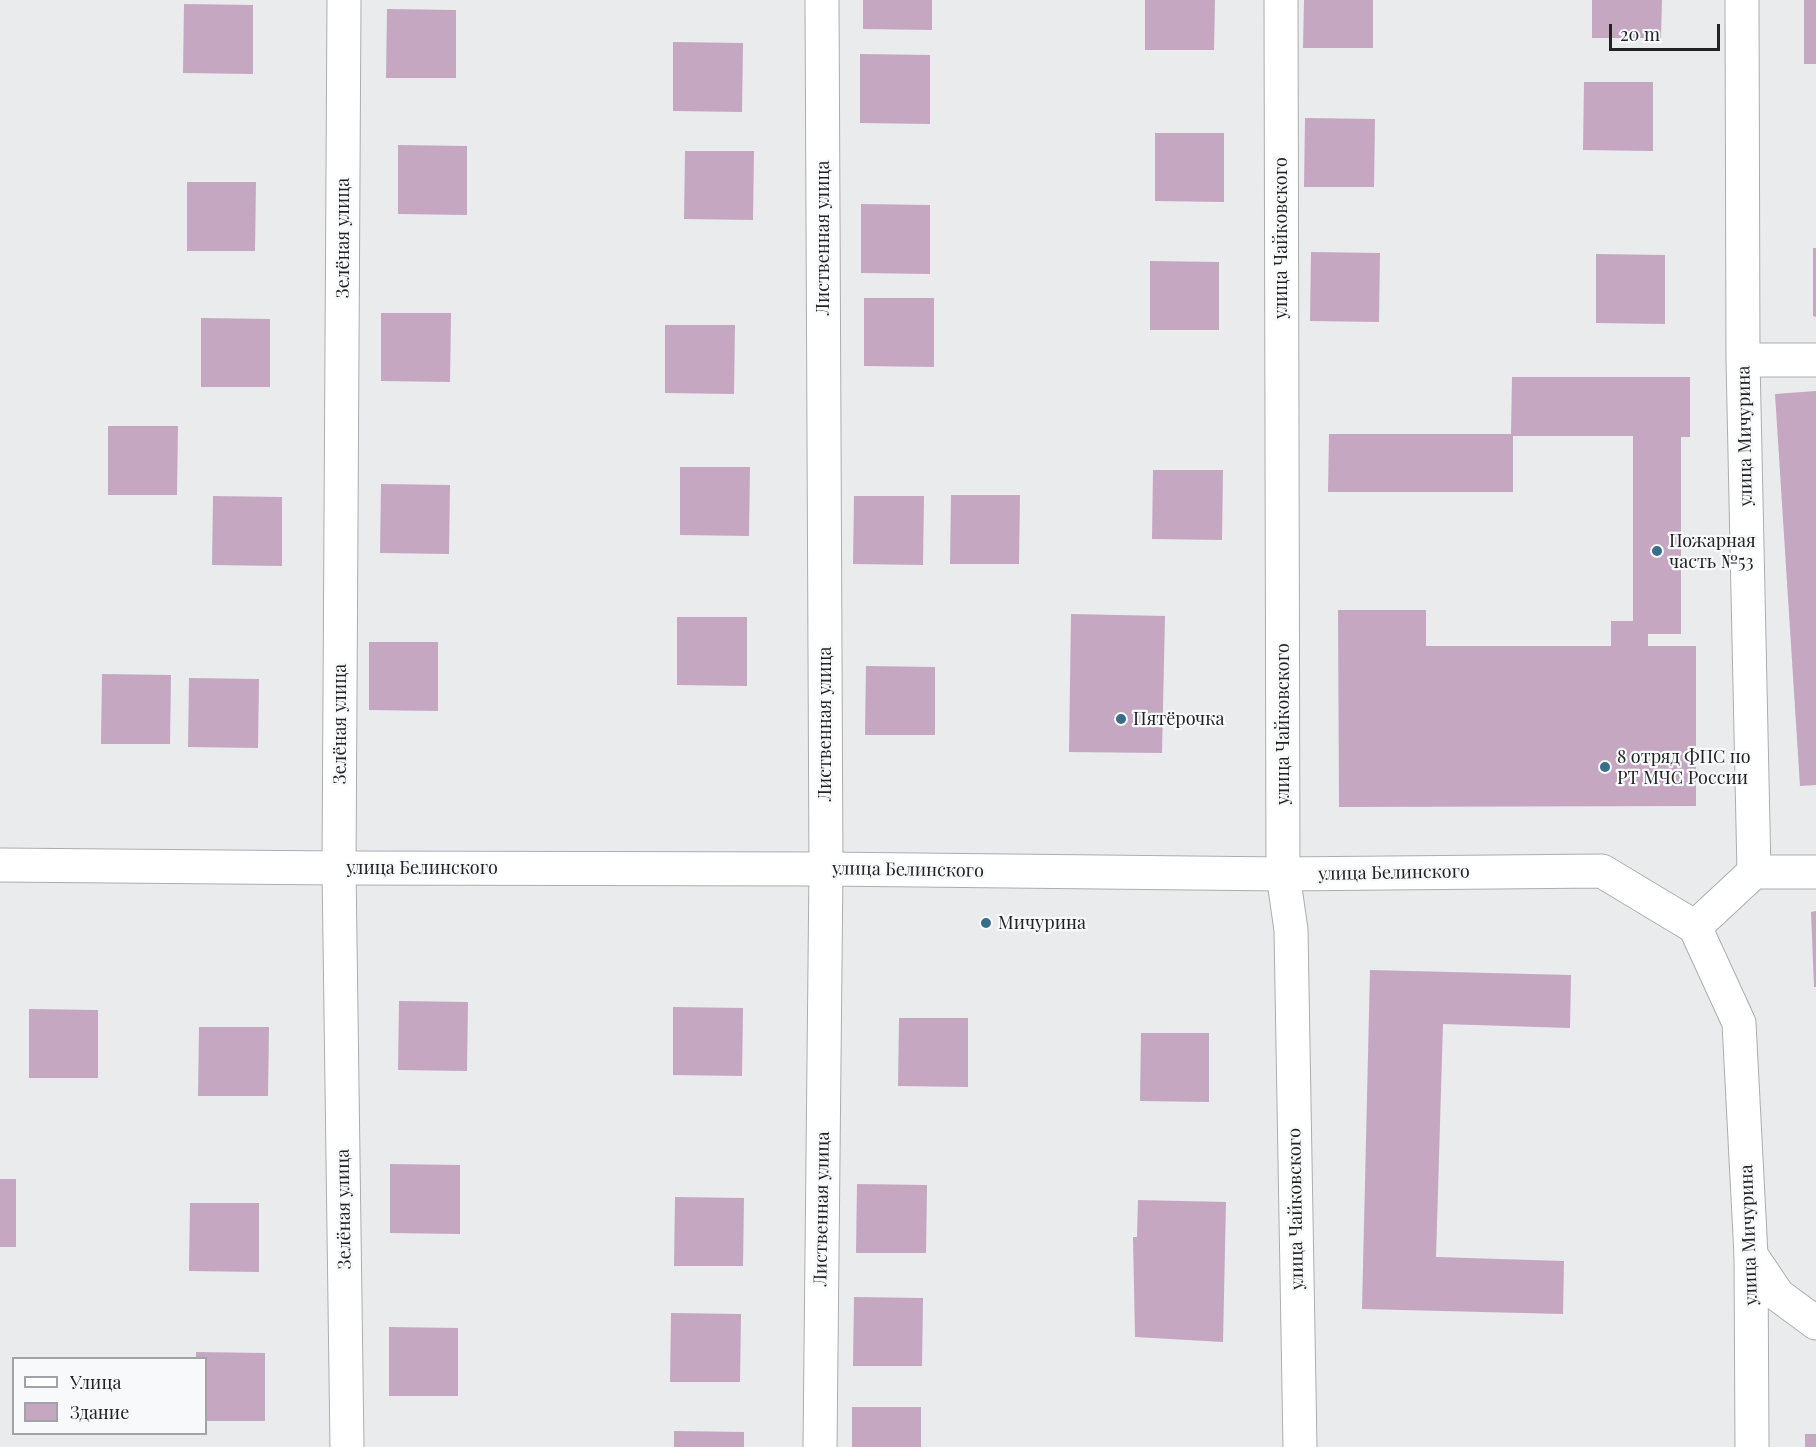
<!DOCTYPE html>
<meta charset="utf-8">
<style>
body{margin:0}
#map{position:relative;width:1816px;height:1447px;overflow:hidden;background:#eaebed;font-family:"Playfair Display",serif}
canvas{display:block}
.legend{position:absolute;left:12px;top:1357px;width:195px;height:78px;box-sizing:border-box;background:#f7f9fa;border:2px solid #a1a3a4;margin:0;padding:8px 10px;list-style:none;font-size:18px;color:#212222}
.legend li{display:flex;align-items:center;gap:12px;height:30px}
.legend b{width:30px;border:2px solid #a1a3a4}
.scale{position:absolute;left:1609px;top:24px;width:111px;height:27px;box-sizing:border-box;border:3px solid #212222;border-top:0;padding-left:8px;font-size:18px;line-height:21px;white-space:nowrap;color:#212222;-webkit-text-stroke:4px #f7f9fa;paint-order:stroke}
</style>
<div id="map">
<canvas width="1816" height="1447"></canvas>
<ul class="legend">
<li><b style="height:8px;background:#fff"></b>Улица</li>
<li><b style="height:16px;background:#c5a7c1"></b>Здание</li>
</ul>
<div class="scale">20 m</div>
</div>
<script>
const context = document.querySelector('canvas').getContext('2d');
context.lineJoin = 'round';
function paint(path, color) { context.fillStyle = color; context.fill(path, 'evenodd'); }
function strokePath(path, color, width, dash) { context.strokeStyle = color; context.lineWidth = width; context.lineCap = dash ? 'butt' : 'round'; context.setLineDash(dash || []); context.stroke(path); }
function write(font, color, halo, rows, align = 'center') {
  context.font = font + ' "Playfair Display",serif'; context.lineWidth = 4.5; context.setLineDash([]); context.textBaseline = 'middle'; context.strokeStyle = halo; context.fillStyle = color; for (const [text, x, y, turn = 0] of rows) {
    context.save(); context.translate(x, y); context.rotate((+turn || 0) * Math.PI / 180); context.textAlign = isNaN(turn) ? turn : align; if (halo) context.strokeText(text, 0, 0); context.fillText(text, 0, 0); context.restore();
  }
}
const building = new Path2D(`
 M863 0H932V30L863 29Z
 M1145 0H1215L1214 50H1145Z
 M1304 0H1373V48H1303Z
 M1592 0H1662L1661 38H1592Z
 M1804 0H1816V64H1804Z
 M184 4 253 5V74L183 73Z
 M387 9 456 10V78H386Z
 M673 42 743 43 742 112 673 111Z
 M860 54 930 55V124L860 123Z
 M1584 82H1653V151L1583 150Z
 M1305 118 1375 119 1374 187H1304Z
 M1155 133H1224V202L1155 201Z
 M398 145 467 146V215L398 214Z
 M685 151H754L753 220 684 219Z
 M187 182H256L255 251H187Z
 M861 204 930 205V274L861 273Z
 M1813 248H1816V317L1813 316Z
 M1311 252 1380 253 1379 322 1310 321Z
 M1596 254 1665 255V324L1596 323Z
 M1150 261 1219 262V330H1150Z
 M864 298H934V367L864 366Z
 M381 313H451L450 382 381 381Z
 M201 318 270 319V387H201Z
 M665 325H735L734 394 665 393Z
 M1512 377H1690V437H1681V634H1648V646H1696V806L1339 807 1338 610H1426V646H1611V621H1633V436H1513V492H1328L1329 434H1511Z
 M1816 391V785L1800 786 1775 394Z
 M108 426H178L177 495H108Z
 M680 467H750L749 536 680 535Z
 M1153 470H1223L1222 540 1152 539Z
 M381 484 450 485 449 554 380 553Z
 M951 495H1020L1019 564H950Z
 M213 496 282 497V566L212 565Z
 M854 496H924L923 565 853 564Z
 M1071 614 1165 616 1162 753 1069 752Z
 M677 617H747V686L677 685Z
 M369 642H438V711L369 710Z
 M866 666 935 667V735H865Z
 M102 674 171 675 170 744H101Z
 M189 678 259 679 258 748 188 747Z
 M1816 911V987H1814L1811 912Z
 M1370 970 1571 975 1570 1028 1443 1024 1436 1257 1564 1261 1563 1314 1362 1309Z
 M399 1001 468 1002 467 1071 398 1070Z
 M673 1007 743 1008 742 1076 673 1075Z
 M29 1009 98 1010V1078H29Z
 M899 1018H968V1087L898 1086Z
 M199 1027H269L268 1096H198Z
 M1141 1033H1209V1102L1140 1101Z
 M390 1164 460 1165V1234L390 1233Z
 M0 1179H16V1247H0Z
 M857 1184 927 1185 926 1253H856Z
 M675 1197 744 1198 743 1266H674Z
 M1138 1200 1226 1202 1223 1342 1135 1337 1133 1237H1137Z
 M190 1203H259V1272L189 1271Z
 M854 1297 923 1298 922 1366H853Z
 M671 1313 741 1314 740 1382H670Z
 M389 1327 458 1328V1396H389Z
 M196 1352 265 1353V1421H206V1358H196Z
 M852 1407H921V1447H852Z
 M674 1431 744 1432V1447H674Z
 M1805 1434H1816V1447H1805Z`);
const minor = new Path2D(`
 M344 0 339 868 347 1447
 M1281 0 1283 874 1291 930 1300 1447
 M1742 0 1743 360 1754 872
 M1743 360H1816
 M1754 872H1816
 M1695 927 1754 872
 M1751 1255 1752 1447
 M820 1447 826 869 822 0`);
const tertiary = new Path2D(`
 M0 865 339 868 826 869 1283 874 1602 871 1695 927 1739 1023 1751 1255 1778 1295 1816 1323`);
const markers = [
 [1657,551,6,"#396e8a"],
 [1121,719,6,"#396e8a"],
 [1605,767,6,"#396e8a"],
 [986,923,6,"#396e8a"]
];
const streetNames = [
 ["Зелёная улица",343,238,-90],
 ["Лиственная улица",823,238,-90],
 ["улица Чайковского",1281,238,-90],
 ["улица Мичурина",1745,436,-91],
 ["Зелёная улица",340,724,-90],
 ["Лиственная улица",825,724,-90],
 ["улица Чайковского",1283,724,-90],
 ["улица Белинского",422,868],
 ["улица Белинского",908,870,1],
 ["улица Белинского",1394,873,-1],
 ["Зелёная улица",344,1209,-91],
 ["Лиственная улица",822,1209,-89],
 ["улица Чайковского",1296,1209,-91],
 ["улица Мичурина",1749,1235,-92]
];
const poiNames = [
 ["Пожарная",1669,541],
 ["часть №53",1669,562],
 ["Пятёрочка",1133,719],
 ["8 отряд ФПС по",1617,757],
 ["РТ МЧС России",1617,778],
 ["Мичурина",998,923]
];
paint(building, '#c5a7c1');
strokePath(minor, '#acadae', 35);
strokePath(tertiary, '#acadae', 35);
strokePath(minor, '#fff', 33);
strokePath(tertiary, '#fff', 33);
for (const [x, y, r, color] of markers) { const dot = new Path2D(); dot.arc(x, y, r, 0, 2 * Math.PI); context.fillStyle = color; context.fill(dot); strokePath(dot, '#f7f9fa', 2); }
write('18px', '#212222', '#f7f9fa', streetNames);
write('18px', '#212222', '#f7f9fa', poiNames, 'left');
</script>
